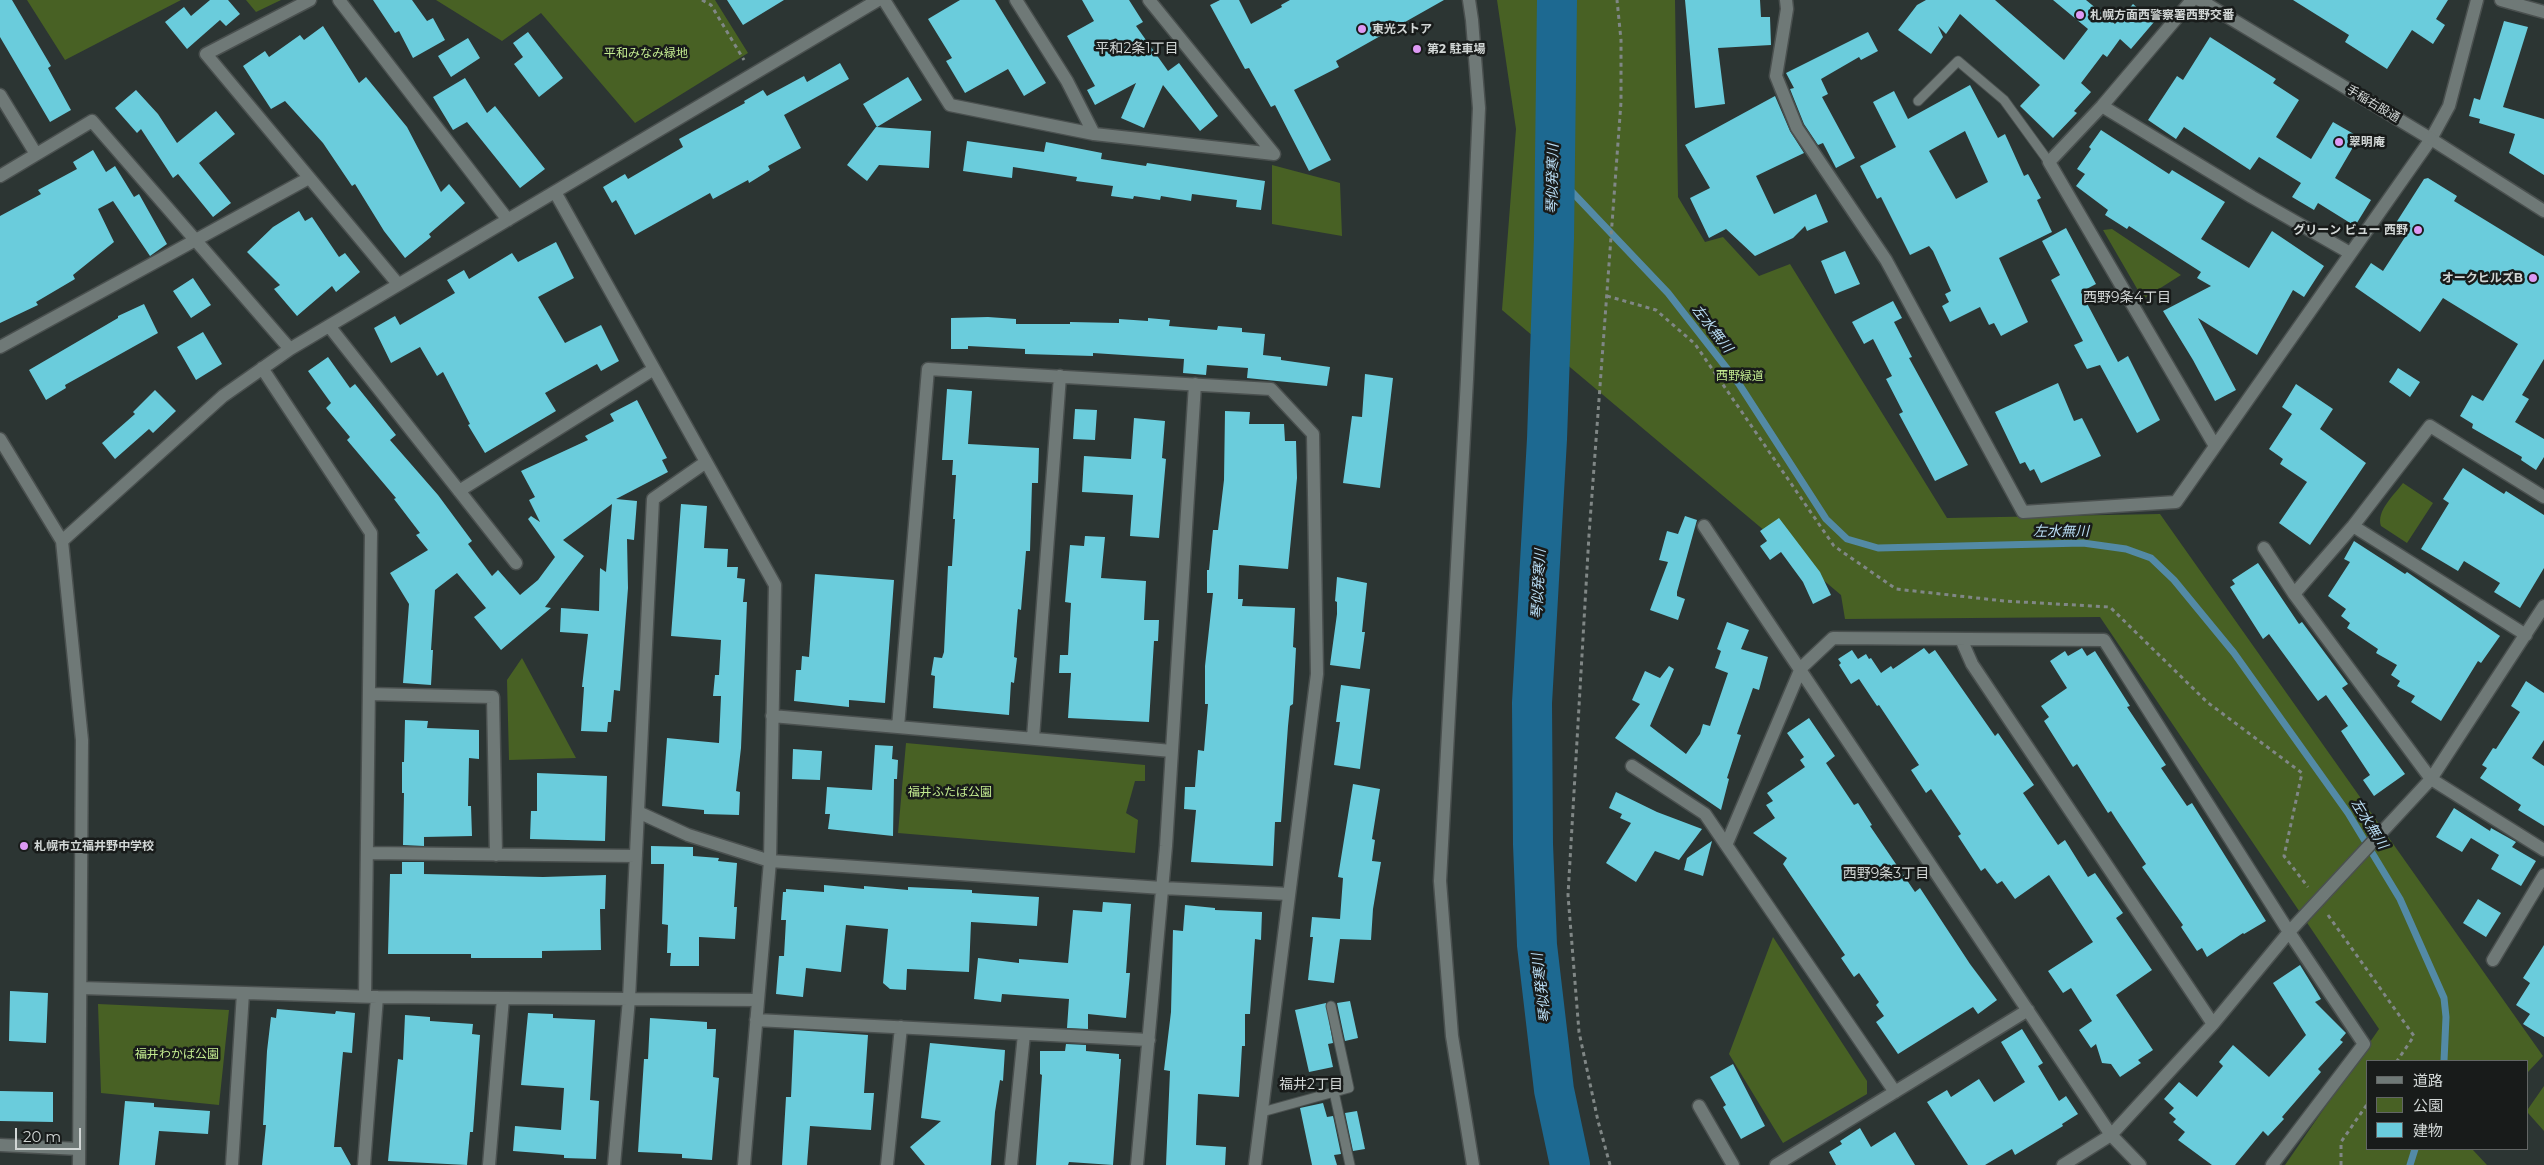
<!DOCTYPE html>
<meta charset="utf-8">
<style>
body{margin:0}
#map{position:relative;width:2544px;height:1165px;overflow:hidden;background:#2c3533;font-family:Montserrat,"Noto Sans JP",sans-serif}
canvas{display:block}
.legend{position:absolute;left:2366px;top:1060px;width:162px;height:90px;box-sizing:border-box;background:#181b1a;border:1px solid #626665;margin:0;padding:6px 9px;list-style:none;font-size:15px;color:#d2d7d6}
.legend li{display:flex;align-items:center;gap:10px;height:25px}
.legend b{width:25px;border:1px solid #626665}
.scale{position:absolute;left:15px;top:1128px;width:66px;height:22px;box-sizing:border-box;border:2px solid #d2d7d6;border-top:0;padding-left:6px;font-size:15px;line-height:18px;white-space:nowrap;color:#d2d7d6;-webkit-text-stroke:4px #181b1a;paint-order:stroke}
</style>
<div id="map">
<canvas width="2544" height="1165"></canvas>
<ul class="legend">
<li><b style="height:6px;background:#6f7977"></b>道路</li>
<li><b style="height:14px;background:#486124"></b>公園</li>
<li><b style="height:14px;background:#6accdc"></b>建物</li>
</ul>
<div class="scale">20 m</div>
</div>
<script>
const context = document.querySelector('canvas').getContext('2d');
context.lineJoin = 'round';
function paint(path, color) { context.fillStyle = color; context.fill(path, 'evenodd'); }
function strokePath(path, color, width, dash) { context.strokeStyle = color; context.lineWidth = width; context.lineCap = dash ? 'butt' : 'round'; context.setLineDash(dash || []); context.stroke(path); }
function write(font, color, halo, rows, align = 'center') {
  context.font = font + ' Montserrat,"Noto Sans JP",sans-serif'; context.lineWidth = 5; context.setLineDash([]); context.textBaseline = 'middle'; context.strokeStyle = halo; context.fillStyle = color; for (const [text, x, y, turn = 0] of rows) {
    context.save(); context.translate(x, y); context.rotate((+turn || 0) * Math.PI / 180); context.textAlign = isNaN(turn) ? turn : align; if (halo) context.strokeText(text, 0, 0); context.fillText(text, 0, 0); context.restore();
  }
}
const green = new Path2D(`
 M27 0H181L65 60Z
 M246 0H281L256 12Z
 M436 0H715L748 53 635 123 541 13 502 41Z
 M1497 0H1675L1678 197 1705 242 1723 237 1759 276 1790 264 1947 518 2160 514 2543 1056 2528 1072V1061H2368V1149H2472L2487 1165H2285L2379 1029 2100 617 1845 619 1841 595 1502 310 1516 129Z
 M1272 165 1340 183 1342 236 1272 224Z
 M2112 229 2181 275 2143 299 2103 230Z
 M2403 483 2433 503 2407 543 2381 526C2376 511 2394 495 2403 483Z
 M522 658 576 758 509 760 507 680Z
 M906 743 1145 765V781H1135L1126 813 1138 820 1135 853 898 833Z
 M1773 937 1867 1081V1094L1783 1143 1729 1054Z
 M98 1004 229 1010 219 1105 101 1093Z
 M2544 1086V1131L2528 1113V1109Z`);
const stream = new Path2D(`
 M1554 173 1668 293 1739 384 1826 519 1847 539 1878 548 2083 543 2126 549 2151 558 2174 580 2234 653 2348 813 2400 899 2444 998 2446 1017 2444 1061
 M2410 1165 2415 1149`);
const river = new Path2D(`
 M1557 0 1554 238 1547 439 1532 703 1533 844 1537 945 1554 1090 1570 1165`);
const building = new Path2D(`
 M0 0H12L51 66 48 68 71 110 50 122 0 37Z
 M210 0H228L240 14 226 26 220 20 187 49 165 22 184 7 191 16Z
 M373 0H412L427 21 433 18 445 40 413 58 399 31 395 33Z
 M727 0H784L743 25Z
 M960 0H995L1046 83 1024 96 1008 69 965 93 946 61 952 58 928 19Z
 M1082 0H1129L1143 22 1136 26 1168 71 1179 63 1218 116 1200 131 1163 85 1144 128 1121 118 1136 83 1095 105 1087 90 1095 86 1067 36 1094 21Z
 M1220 0H1239L1251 24 1282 7 1281 5 1290 0H1444L1336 61 1339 67 1294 90 1331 160 1309 171 1275 105 1271 107 1249 68 1245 69 1210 5Z
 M1685 0H1760L1761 17H1770L1771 45 1718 48 1725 104 1695 108Z
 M1926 0H1995L2064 60 2088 29 2053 0H2086L2115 24 2133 4 2154 22 2131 49 2120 39 2107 57 2103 54 2081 83 2091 92 2074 111 2077 113 2053 138 2020 106 2040 85 1960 14 1946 34 1938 26 1943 37 1931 54 1898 30 1917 5Z
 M2293 0H2448L2436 19 2445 25 2433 44 2412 30 2387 69 2345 42 2349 35Z
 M2504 21 2528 27 2503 107 2544 119V175L2509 153 2515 134 2479 123 2480 119 2469 116 2474 98 2480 100Z
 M323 26 359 83 366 77 407 127 441 192 449 184 465 203 429 234 431 237 405 258 384 231 355 184 352 186 323 143 285 101 271 109 243 66 265 51 269 57 300 35 304 40Z
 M528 32 563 78 539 97 514 64 523 57 513 43Z
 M1868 32 1878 51 1861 60 1859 57 1821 79 1828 94 1822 97 1855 158 1836 168 1823 143 1818 145 1804 124 1790 89 1794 88 1786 73Z
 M2210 37 2276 79 2273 83 2299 100 2276 137 2311 159 2333 122 2359 137 2335 178 2371 200 2355 226 2318 203 2314 210 2292 197 2301 183 2259 157 2250 170 2184 127 2176 139 2148 120 2177 76 2183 80Z
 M468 38 480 58 451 77 438 56Z
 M840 63 849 79 784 115 801 148 768 166 770 170 749 183 748 180 713 199 710 193 635 235 616 200 612 203 603 187 625 174 628 179 683 147 679 139 745 103 744 101 763 90 767 96 804 76 807 82Z
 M908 77 922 100 877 127 863 104Z
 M465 78 487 113 495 106 545 169 520 188 467 122 453 130 433 97Z
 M1970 85 1998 138 2005 134 2024 176 2028 174 2041 198 2037 200 2052 232 1999 258 2028 322 2001 336 1994 323 1989 325 1980 307 1950 322 1942 306 1949 302 1945 294 1951 291 1933 251 1929 246 1910 255 1881 197 1877 199 1860 166 1896 147 1873 102 1894 91 1908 119ZM1965 131 1988 182 1956 199 1929 151Z
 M136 90 158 114 177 143 216 111 235 134 199 163 231 203 213 217 178 174 173 178 141 129 137 133 115 108Z
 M1775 96 1790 131 1804 153 1756 176 1774 214 1816 194 1828 222 1807 231 1805 226 1793 238 1755 256 1726 229 1709 238 1690 198 1710 188 1685 145Z
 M876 127 931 131 929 168 879 165 867 181 847 165Z
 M2101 130 2169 174 2172 170 2225 202 2201 239 2249 268 2272 231 2324 266 2304 297 2293 290 2257 355 2198 318 2236 390 2215 401 2193 360 2163 311 2211 286 2197 278 2201 272 2129 226 2127 229 2105 215 2108 210 2076 186 2085 174 2077 169 2091 149 2089 147Z
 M967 141 1044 152 1046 142 1102 153 1101 159 1146 166 1147 163 1265 181 1261 210 1236 207 1237 200 1192 194 1191 201 1161 196 1160 200 1134 196 1133 199 1111 196 1113 186 1076 181 1077 177 1013 167 1012 178 963 171Z
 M93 150 106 172 115 166 134 197 139 194 167 244 150 256 113 201 98 209 114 242 73 275 75 279 36 302 38 305 0 323V216L41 194 38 190 77 169 73 162Z
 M2428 178 2457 196 2454 201 2544 256V359L2522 395 2529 399 2515 422 2544 439V457L2536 470 2521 460 2522 457 2472 428 2473 424 2460 416 2472 395 2483 401 2518 344 2443 298 2420 332 2355 287 2371 263 2383 271 2407 234 2394 226 2424 179Z
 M299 211 305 221 312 217 339 257 345 253 360 272 336 292 332 286 297 316 274 289 280 285 247 252 273 227Z
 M2066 228 2096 284 2081 292 2118 362 2128 356 2160 420 2137 433 2100 365 2087 369 2074 345 2083 341 2051 280 2060 275 2042 241Z
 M556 242 574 278 538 297 565 343 601 325 619 361 601 371 597 364 545 393 556 411 485 453 468 425 470 424 443 372 437 376 420 347 391 363 374 328 395 316 400 325 455 293 447 280 464 270 469 279 512 253 518 262Z
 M1845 251 1860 284 1835 294 1821 261Z
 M193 278 211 305 191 318 173 291Z
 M1893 301 1902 318 1894 322 1912 357 1909 358 1968 465 1935 481 1899 414 1903 412 1886 379 1892 376 1873 339 1864 344 1852 322Z
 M144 304 158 333 65 385 66 388 46 400 29 370 118 318V316Z
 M988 317 1016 319V324H1070V322L1119 323V319L1148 321V318L1170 320 1169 326 1217 330 1218 326 1242 328V332L1265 334 1263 355 1281 357V360L1330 367 1327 386 1247 378 1248 368 1207 365 1206 375 1183 373 1184 359 1093 353V356L1025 354V349L968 346V349H951V318Z
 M203 332 222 364 196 380 177 347Z
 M328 357 350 388 355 384 396 435 390 440 438 495 472 541 468 544 492 576 498 570 520 595 538 580 555 557 528 519 531 516 540 522 529 500 535 497 521 471 588 440 585 436 614 421 610 414 637 400 667 458 662 460 668 472 616 499 637 501 634 540 627 539 628 588 620 691 614 690 611 722H608L607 732 581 731 584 687H582L588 634 560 632 561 608 599 611 600 568 606 572 612 504 563 540 584 556 545 607 551 608 501 650 474 617 486 608 457 573 435 590 431 650H433L431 685 403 683 409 604 390 573 428 550 416 535 420 533 394 499 396 498 347 440 350 437 326 408 331 403 308 371Z
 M2398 368 2420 382 2410 397 2389 382Z
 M1365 374 1393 378 1380 488 1343 483 1352 416 1362 417Z
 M2058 383 2074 421 2082 418 2101 456 2041 483 2034 469 2030 471 2025 462 2020 464 1995 412Z
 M2296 384 2333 409 2320 429 2366 463 2310 545 2279 523 2307 482 2280 464 2283 459 2269 449 2292 414 2282 407Z
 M947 389 972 391 968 444 1039 448 1038 483H1032L1030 551H1026L1021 610 1018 609 1014 657 1017 658 1014 683 1011 682 1009 715 933 708 935 676 931 675 934 657 942 658 944 652 948 566H952L955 519H953L956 475H952L953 460H942Z
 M155 390 176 411 153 433 149 429 115 459 102 443 135 414 133 412Z
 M1075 409 1097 410 1095 440 1073 439Z
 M1225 411 1250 412 1249 424H1284L1285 441H1296L1297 478 1288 569 1239 565 1238 599H1243L1242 606 1295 608 1293 647 1296 648 1293 704 1290 706 1288 726 1281 822H1275L1273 866 1191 862 1196 810 1184 809 1185 787H1195L1198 750 1204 751 1208 704H1205V666L1213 593H1207V570H1209L1213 530H1218L1224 480Z
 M1134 418 1165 421 1162 458 1166 459 1159 538 1130 536 1133 495 1082 492 1084 456 1131 459Z
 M2463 468 2504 494 2506 491 2544 515V568L2520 608 2494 592 2500 583 2464 561 2458 571 2421 549 2449 503 2443 499Z
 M681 504 707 506 704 548 728 549 727 567H738L737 578 745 579 743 602H747L741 748 736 791 740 792 739 815 704 814V810L662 806 667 738 719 743 721 696H713L715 675H719L721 640 671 636Z
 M1685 516 1697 520 1677 592V596L1685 599 1678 620 1650 610 1668 562 1659 560 1667 531 1678 534Z
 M1779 518 1820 572 1831 595 1813 604 1803 582 1781 552 1770 560 1760 546 1767 541 1760 531Z
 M1085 536 1105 537 1101 578 1146 581 1144 620H1159L1158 641H1154L1149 722 1068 718 1071 673H1059L1060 655H1068L1071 603 1065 602 1070 545 1084 546Z
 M2354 541 2405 574 2407 572 2500 636 2481 663 2478 661 2441 721 2411 702 2415 696 2397 686 2400 681 2391 675 2397 665 2376 653 2378 649 2347 628 2350 623 2341 616 2346 609 2328 596 2350 562 2344 559Z
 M2258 563 2299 624 2302 622 2348 684 2342 688 2405 774 2374 796 2363 780 2370 775 2341 731 2348 726 2326 695 2318 701 2269 634 2263 639 2230 587 2235 584 2232 580Z
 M815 574 894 580 885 703 849 700V707L794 701 796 670H801L802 656 809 657Z
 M1337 577 1367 583 1362 632H1365L1360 669 1330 665 1337 614V602L1335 601Z
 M1727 622 1749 630 1741 649 1768 657 1759 690 1753 688 1737 734 1741 735 1727 778 1729 779 1721 810 1615 738 1640 704 1632 700 1645 671 1660 678 1669 666 1674 669 1650 726 1686 754 1700 734 1703 724 1710 726 1728 673 1715 668 1721 651 1717 649Z
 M1924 648 1929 654 1935 650 1995 736 1998 733 2034 785 2023 793 2058 845 2065 840 2088 877 2095 873 2123 913 2116 918 2152 970 2116 995 2153 1050 2138 1060 2141 1063 2120 1077 2111 1064 2102 1063 2096 1044 2091 1048 2079 1030 2092 1021 2071 988 2063 993 2048 971 2093 942 2049 875 2015 899 2002 881 1997 884 1985 868 1981 871 1958 836 1961 834 1931 789 1926 793 1911 770 1919 765 1879 705 1877 706 1859 679 1851 684 1839 665 1841 663 1838 659 1852 650 1858 659 1866 654 1869 659 1871 658 1881 673 1891 666 1893 669Z
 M2082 648 2087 656 2095 651 2130 706 2127 707 2166 765 2161 768 2187 806 2192 803 2266 921 2244 934 2243 933 2207 957 2202 948 2197 951 2181 927 2183 925 2142 867 2146 864 2116 819 2111 811 2108 813 2077 764 2073 767 2044 721 2049 717 2041 706 2067 688 2050 661 2065 651 2068 656Z
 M2526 681 2544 693V740L2532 758 2544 766V826L2518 810 2521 805 2480 778 2487 768 2482 765 2493 748 2496 749 2520 712 2511 706Z
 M1341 685 1370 689 1360 769 1334 765 1340 722H1336Z
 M1809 718 1835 756 1826 763 1854 805 1858 803 1872 825 1870 826 1915 892 1920 888 1970 964 1997 1000 1978 1014 1973 1007 1898 1054 1876 1022 1884 1016 1876 1005 1879 1002 1859 973 1854 977 1841 958 1845 955 1783 864 1787 858 1753 833 1775 818 1766 805 1773 801 1767 793 1805 767 1800 760 1804 757 1787 733Z
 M405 720 428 721 427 728 479 730V759L469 758 468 806H471L472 836 424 837V846L403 845 404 793H402V762H404Z
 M875 745 893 746 892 759 898 760 897 779H894L893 836 828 829 830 814H825L827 787 872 790Z
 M793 749 822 751 820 780 792 779Z
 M537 773 607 776 605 841 530 839 531 811H537Z
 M1353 784 1380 789 1372 839 1375 840 1372 861 1381 862 1373 909 1371 940 1340 939 1334 983 1308 980 1313 937H1310L1312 917 1340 919 1343 878 1338 877Z
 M1616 792 1657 812 1702 829 1679 860 1655 851 1636 882 1606 863 1631 823 1620 818 1622 814 1609 808Z
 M2454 808 2490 831 2491 828 2516 842 2512 847 2536 861 2521 886 2491 869 2499 855 2471 838 2462 852 2436 837Z
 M1712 841 1703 876 1684 870 1687 858Z
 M651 846 693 847V856L719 858 718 861 737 863 734 907H737L735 939 699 937V966H670L671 953H667L668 925 662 924 664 864H651Z
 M402 862H424V874L543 877 606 875 605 909H600L601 950 542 951V958H471V954H388L390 874H402Z
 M824 885 864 889V886L908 890V887L972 890V893L1039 897 1037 926 971 922 969 972 907 969 906 990 890 989 883 983 888 929 846 925 841 972 806 968 803 997 776 994 779 956H784L786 920H781L783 892H786V889L824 892Z
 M2478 899 2501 913 2486 937 2463 923Z
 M1103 902 1131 904 1126 973H1130L1126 1018 1088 1014V1029L1067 1028 1069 999 1002 994 1001 1002 974 999 978 958 1019 963V959L1068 963 1073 910 1102 912Z
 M1185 905 1215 908V910L1262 912 1261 940 1255 939 1250 1014H1245V1046H1242L1239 1097 1198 1094 1196 1145 1226 1147 1225 1165H1166L1170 1071 1164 1070 1171 1012 1173 930 1183 931Z
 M2544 945V1037L2523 1024 2530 1014 2516 1005 2530 983 2523 978Z
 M2300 965 2321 999 2315 1002 2346 1033 2340 1040 2343 1042 2318 1069 2321 1072 2282 1117 2284 1119 2268 1136 2263 1131 2235 1165H2212L2178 1140 2185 1132 2173 1122 2176 1119 2169 1113 2174 1108 2164 1099 2179 1082 2197 1097 2223 1066 2219 1062 2233 1045 2269 1077 2306 1035 2273 983Z
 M10 991 48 993 46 1043 9 1041Z
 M1350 1001 1358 1038 1345 1041 1337 1003Z
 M1326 1003 1333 1043 1328 1044 1333 1067 1309 1072 1295 1010Z
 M277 1009 335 1014 336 1011 355 1013 352 1053 343 1052 334 1147H341L351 1165H262L266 1125H263L267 1051 271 1017 276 1018Z
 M528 1013 553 1014V1018L595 1020 590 1100 599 1101 596 1159 564 1158V1155L513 1151 515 1126 561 1130 564 1088 521 1085Z
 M405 1015 430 1017V1021L473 1024 472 1034 480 1035 473 1132H470L467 1165 388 1161 398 1059 403 1060Z
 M650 1018 707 1022V1029H716L713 1077 719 1078 712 1160 682 1158V1154L638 1152 644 1059H648Z
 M2022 1029 2043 1063 2038 1066 2059 1101 2066 1096 2078 1114 2062 1124 2063 1126 2015 1155 2012 1149 1985 1165H1968L1927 1102 1947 1090 1951 1097 1979 1079 1994 1102 2025 1082 2001 1042Z
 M794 1030 868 1035 864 1093H874L871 1130 810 1126 807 1165H782L786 1097H791Z
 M930 1043 1005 1050 1003 1081 1000 1080 995 1112 991 1165H925L910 1147 941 1121 921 1118Z
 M1066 1044 1086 1045V1051L1119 1054V1059H1121L1113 1165 1069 1162 1068 1165H1036L1042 1075 1040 1074V1051H1065Z
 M1733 1064 1765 1126 1741 1139 1723 1107 1726 1105 1710 1077Z
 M0 1091 53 1092V1122L0 1121Z
 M125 1101 154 1103V1107L210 1111 208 1134 159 1131 155 1165H119Z
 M1323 1103 1327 1117 1333 1116 1341 1154 1334 1155 1337 1165H1312L1300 1108Z
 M1357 1111 1365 1149 1353 1151 1345 1113Z
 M1860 1128 1871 1147 1895 1132 1915 1165H1836L1829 1152 1842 1144 1840 1141Z`);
const path = new Path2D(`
 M702 0 711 5 744 60
 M1607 296 1656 310 1695 344 1834 546 1896 589 2004 601 2110 607 2207 702 2302 773 2284 856 2308 887
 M2328 915 2414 1036 2397 1061
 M1610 1165 1598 1121 1579 1032 1568 895 1589 535 1621 102V40L1617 0
 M2341 1165V1142L2368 1103`);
const service = new Path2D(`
 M1918 101 1958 61 2004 100 2049 162
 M1334 1092 1350 1165
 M1262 1112 1349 1088 1331 1006`);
const minor = new Path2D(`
 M310 0 206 54 398 284
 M339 0 508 220
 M884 0 950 105 1094 134 1274 154 1149 0
 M1016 0 1067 81 1094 134
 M1469 0 1472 20 1479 108 1467 379 1440 881 1452 1036 1473 1165
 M1786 0 1787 9 1776 76 1797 128 1886 260 2023 512 2176 502 2431 139 2449 106 2477 0
 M2192 0 2102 106 2049 162 2215 446
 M2501 0 2544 12
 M0 95 36 154
 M2102 106 2252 197 2350 253
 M0 176 92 121 290 349
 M555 192 775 585 770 861 744 1165
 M329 326 516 563
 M0 347 309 178
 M262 368 371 533 365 996
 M0 439 62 541 82 740 79 1165
 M459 491 654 369
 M1704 526 2111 1135 2140 1165
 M2353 526 2526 635
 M62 541 223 396 290 349 878 0
 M2264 548 2294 594 2431 779 2544 850
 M2294 594 2353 526 2430 426 2544 497
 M1961 639 1972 664 2213 1024
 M369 694 493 697 496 855
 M772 716 1172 751
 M898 727 928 369 1271 389 1313 434 1317 674 1255 1165
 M1033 738 1060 376
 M1632 766 1705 814 1895 1092
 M638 812 688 835 770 861 1162 888 1289 894
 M1727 843 1801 668 1833 638 2104 640 2289 932 2364 1044 2272 1165
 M367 853 636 856
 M2493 960 2544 875
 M81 988 377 997 758 1000
 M756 1020 1149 1040
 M1699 1106 1733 1165
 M0 1145 79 1149
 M232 1165 243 993
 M364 1165 377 997
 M489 1165 503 998
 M614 1165 629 999 653 499 706 462
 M887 1165 901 1027
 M1011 1165 1024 1034
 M1137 1165 1166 846 1195 384
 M1776 1165 2028 1010
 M2063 1165 2111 1135 2213 1024 2289 932 2431 779 2544 606`);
const tertiary = new Path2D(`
 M2200 0 2431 139 2544 211`);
const markers = [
 [2080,15,5,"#dd99f4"],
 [1362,29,5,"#dd99f4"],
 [1417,49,5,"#dd99f4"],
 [2339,142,5,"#dd99f4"],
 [2418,230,5,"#dd99f4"],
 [2533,278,5,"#dd99f4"],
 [24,846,5,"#dd99f4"]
];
const poiNames = [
 ["札幌方面西警察署西野交番",2090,15],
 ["東光ストア",1372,29],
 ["第2 駐車場",1427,49],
 ["翠明庵",2349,142],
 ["グリーン ビュー 西野",2408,230,"right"],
 ["オークヒルズB",2523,278,"right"],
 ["札幌市立福井野中学校",34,846]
];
const parkNames = [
 ["平和みなみ緑地",646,53],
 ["西野緑道",1740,376],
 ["福井ふたば公園",950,792],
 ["福井わかば公園",177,1054]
];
const streetNames = [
 ["手稲右股通",2373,104,31]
];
const neighbourhoodNames = [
 ["平和2条1丁目",1137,49],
 ["西野9条4丁目",2127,298],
 ["西野9条3丁目",1886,874],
 ["福井2丁目",1311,1085]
];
const waterNames = [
 ["琴似発寒川",1553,179,-89],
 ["左水無川",1712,329,52],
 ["左水無川",2061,532],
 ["琴似発寒川",1539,584,-87],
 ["左水無川",2369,824,58],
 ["琴似発寒川",1542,988,-97]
];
paint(green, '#486124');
strokePath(stream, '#538aa6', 7);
strokePath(river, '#1d6991', 40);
paint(building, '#6accdc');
strokePath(service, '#4a504f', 11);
strokePath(minor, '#4a504f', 15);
strokePath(tertiary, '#4a504f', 15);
strokePath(path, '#808786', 3, [4, 4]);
strokePath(service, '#6f7977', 9);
strokePath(minor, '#6f7977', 12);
strokePath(tertiary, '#6f7977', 12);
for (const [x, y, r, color] of markers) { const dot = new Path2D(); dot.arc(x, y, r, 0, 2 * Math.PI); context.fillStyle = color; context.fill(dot); strokePath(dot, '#181b1a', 2); }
write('bold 12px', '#d2d7d6', '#181b1a', poiNames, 'left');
write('12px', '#c3eb90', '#181b1a', parkNames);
write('12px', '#d2d7d6', '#181b1a', streetNames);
write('14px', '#d2d7d6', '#181b1a', neighbourhoodNames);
write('italic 14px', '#b9ddf4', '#181b1a', waterNames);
</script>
